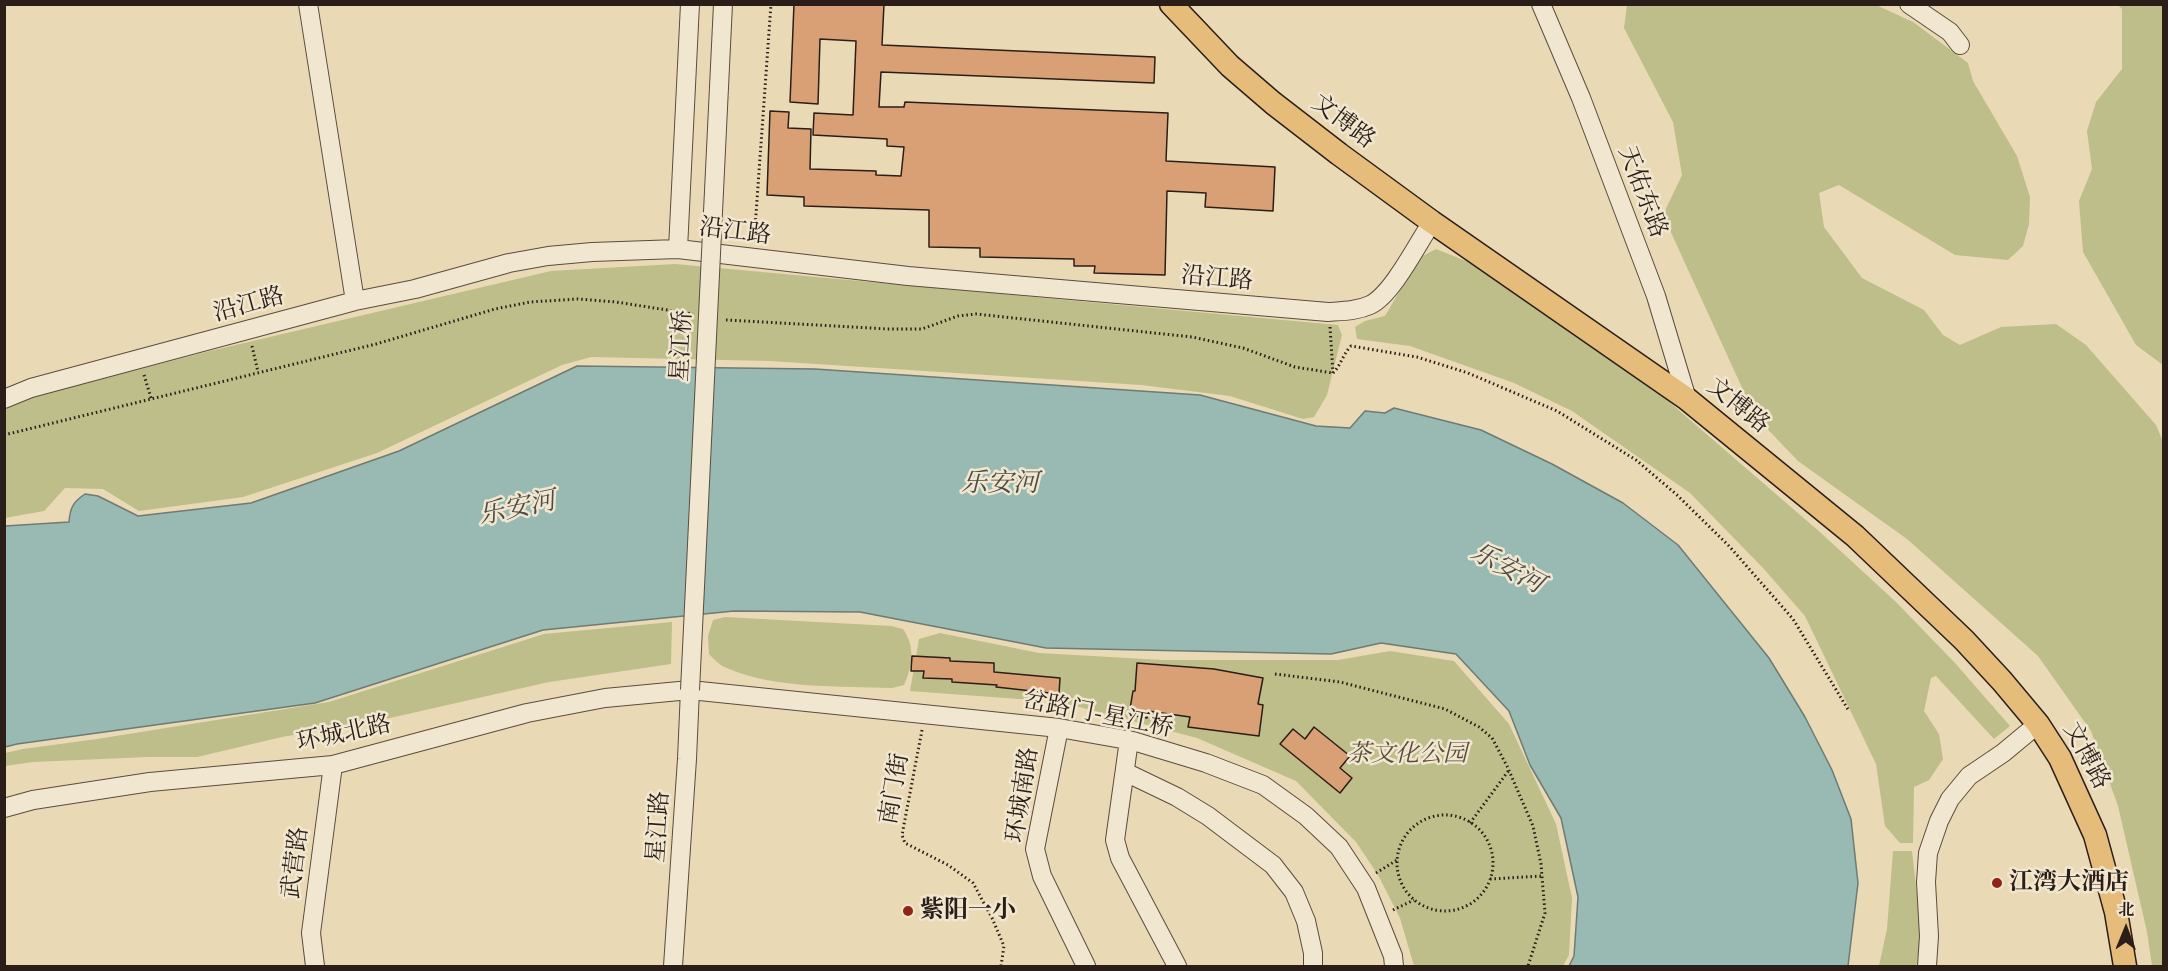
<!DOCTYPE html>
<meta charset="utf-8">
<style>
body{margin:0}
#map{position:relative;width:2168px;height:971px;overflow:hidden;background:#ead9b5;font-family:"Old Standard TT","Noto Serif SC",serif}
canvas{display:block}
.frame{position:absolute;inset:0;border:6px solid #2b1d18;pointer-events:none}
.north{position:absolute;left:2096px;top:899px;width:60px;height:60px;-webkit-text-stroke:4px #f1e6cf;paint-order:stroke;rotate:1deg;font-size:16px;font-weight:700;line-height:24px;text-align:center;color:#2b1d18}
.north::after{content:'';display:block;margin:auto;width:21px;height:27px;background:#2b1d18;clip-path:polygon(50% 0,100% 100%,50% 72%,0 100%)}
</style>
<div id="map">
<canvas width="2168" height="971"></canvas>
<div class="frame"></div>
<div class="north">北</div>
</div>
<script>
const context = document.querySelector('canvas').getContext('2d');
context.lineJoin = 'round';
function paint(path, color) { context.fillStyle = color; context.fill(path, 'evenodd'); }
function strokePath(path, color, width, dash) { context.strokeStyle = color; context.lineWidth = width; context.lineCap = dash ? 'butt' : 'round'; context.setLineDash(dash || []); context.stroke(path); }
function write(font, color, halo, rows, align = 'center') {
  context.font = font + ' "Old Standard TT","Noto Serif SC",serif'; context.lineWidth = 5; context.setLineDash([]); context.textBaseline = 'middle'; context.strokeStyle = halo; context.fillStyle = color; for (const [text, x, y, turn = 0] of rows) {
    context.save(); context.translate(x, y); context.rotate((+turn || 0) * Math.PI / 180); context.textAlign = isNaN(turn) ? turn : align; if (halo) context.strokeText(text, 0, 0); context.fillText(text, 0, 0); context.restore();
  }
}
const green = new Path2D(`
 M1627 5H1876L1913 22 1968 63 1973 81 2017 156 2030 197 2029 224 2023 246 2008 260 1955 255 1839 185 1819 193 1824 227 1862 278 1924 310 1943 335 1960 345 2001 327 2056 324 2086 345 2156 425 2164 444 2163 966H2152L2147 932 2118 806 2091 731 2038 656 1907 539 1798 461 1755 416 1663 215 1682 175 1673 122 1624 28Z
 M2118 5H2163V365L2136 345 2083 252 2079 201 2092 169 2087 131 2096 102 2122 69V9Z
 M1436 249 1491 271 1653 388 1821 533 1896 602 1955 663 2010 726 1994 739 1936 676 1931 678 1924 711 1939 734 1943 759 1929 780 1914 787 1913 843H1900L1885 826 1876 764 1805 616 1763 568 1690 493 1572 411 1514 383 1410 346 1357 339 1355 327 1365 321 1385 316 1419 258Z
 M675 264 1338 325 1342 335 1327 395 1314 417 1303 419 1230 396 1141 385 770 361 591 357 562 365 377 453 243 497 139 511 103 489 65 488 44 511 5 518V408L32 397 206 352 551 271Z
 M725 617 891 626 903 629C915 646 913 665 904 685L892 688C840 686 774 689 727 668 720 666 714 659 709 654L708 636 713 620Z
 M672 622 671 664 549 682 390 718 282 737 197 757H147L33 762 5 766V753L23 749 97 739 329 702 544 634Z
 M940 633 1039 653 1163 660H1338L1390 651 1454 661 1509 724 1556 824 1572 898 1569 955 1563 966H1414L1400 918 1378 875 1356 842 1296 781 1197 738 1060 702 910 691 919 639Z
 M1893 851H1912L1922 939 1916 966H1879L1887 929Z`);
const water = new Path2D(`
 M577 366 815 369 1200 395 1316 426 1350 428 1365 411 1385 413 1394 408 1481 430 1552 464 1623 503 1678 545 1769 658 1805 717 1832 770 1851 819 1858 883 1848 966H1569L1574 956 1578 897 1561 818 1530 765 1509 711 1456 654 1381 643 1331 654 1046 648 860 612 734 611 543 630 315 703 17 744 5 747V526L69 522C70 508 73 502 85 494L98 496 138 516 251 503 399 451Z`);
const building = new Path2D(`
 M794 4H884L882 45 1155 57 1154 83 881 72 879 107H904L905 102 1168 113 1166 161 1275 167 1273 211 1205 207 1206 193 1167 191 1165 275 1094 273 1095 266H1074V259L980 257V248L929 247V210L804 206V197L767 195 770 111 789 112 788 128 811 129 810 169 876 171V175L901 176 904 147 887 146V139L813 135 814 113 853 115 856 41 820 39 818 104 790 102Z
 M912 656 950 658V661L994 663V672L1060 678 1059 694 996 687 997 685 952 682V679L923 678 924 671H911Z
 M1137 663 1214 669 1263 678 1258 704 1263 705 1259 736 1188 727 1190 717 1148 711 1147 718 1129 715 1133 691H1135Z
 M1314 727 1350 756 1340 768 1352 778 1340 793 1280 744 1293 729 1305 739Z`);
const path = new Path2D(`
 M754 242 771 4
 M726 320 887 329H922L958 316 976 314 1192 337 1243 348 1295 367 1333 373
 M1330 327 1333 373
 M252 346 258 372
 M1333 373C1341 365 1343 354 1351 346L1417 357 1468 373 1557 411 1636 460 1677 495 1729 546 1793 619 1849 711
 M144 375 151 398
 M4 435 376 344 495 309 530 302 578 299 616 302 693 314
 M1275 674 1340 682 1445 709 1479 727 1492 738 1507 766 1533 826 1541 864 1545 913 1528 966
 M922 730 902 835 905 843 948 865 973 883 992 918 1004 946 1001 966
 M1397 863a48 48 0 1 1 96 0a48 48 0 1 1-96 0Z
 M1470 823 1509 770
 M1376 873 1397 860
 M1490 879 1542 876
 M1393 910 1414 900`);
const minor = new Path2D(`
 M308 4 355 301
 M1541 4 1581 98 1656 296 1687 399
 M1909 4 1950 32 1960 45
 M678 249 690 4
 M4 399 31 388 355 301 415 289 509 263 548 256 592 252 678 249 908 276 1328 312C1343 311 1357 311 1370 305 1392 295 1418 243 1432 222
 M1059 728 1035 849 1042 876 1086 966
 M1129 740 1115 840 1120 858 1177 966
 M1125 772 1177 797 1208 816 1273 865 1294 892 1306 921 1313 953V966
 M4 808 33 800 150 782 333 765 527 713 605 698 690 690 1059 728 1133 741 1206 763 1263 785 1306 816 1339 847 1366 888 1393 956 1394 966
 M315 966 311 933 333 765
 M673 966 687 759 690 690
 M1927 966 1929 936 1926 882 1928 853 1939 821 1950 799 1969 776 2003 753 2038 724`);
const major = new Path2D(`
 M1171 4 1230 66 1273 103 1339 154 1432 222 1687 399 1855 536 1964 640 2002 681 2038 724 2060 758 2095 835 2116 912 2125 966`);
const minorBridge = new Path2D(`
 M690 690 723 4`);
const markers = [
 [1997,883,6,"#8f2418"],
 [908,911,6,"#8f2418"]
];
const streetNames = [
 ["文博路",1343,122,37],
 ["天佑东路",1642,192,69],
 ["沿江路",735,232,7],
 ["沿江路",1217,279,5],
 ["沿江路",249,305,-15],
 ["星江桥",682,346,-87],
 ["文博路",1738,406,39],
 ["岔路门-星江桥",1098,715,11],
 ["环城北路",344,734,-12],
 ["文博路",2086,756,62],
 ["南门街",895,789,-80],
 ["环城南路",1023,795,-81],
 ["星江路",659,827,-86],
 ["武营路",296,863,-83]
];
const parkNames = [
 ["茶文化公园",1407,755]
];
const poiNames = [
 ["江湾大酒店",2009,883],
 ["紫阳一小",920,911]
];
const waterNames = [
 ["乐安河",1000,484],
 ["乐安河",517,509,-12],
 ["乐安河",1507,569,28]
];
paint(green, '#bdbe89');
paint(water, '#99b9b3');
strokePath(water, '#6d7b75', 1.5);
paint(building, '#d9a075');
strokePath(building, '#2b1d18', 1.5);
strokePath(minor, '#5b4c3f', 20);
strokePath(major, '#2b1d18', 25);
strokePath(path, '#2b1d18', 3, [1.5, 3]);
strokePath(minor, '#f1e6cf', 18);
strokePath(major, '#e5bc7a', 22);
strokePath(minorBridge, '#5b4c3f', 20, []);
strokePath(minorBridge, '#f1e6cf', 18);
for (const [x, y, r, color] of markers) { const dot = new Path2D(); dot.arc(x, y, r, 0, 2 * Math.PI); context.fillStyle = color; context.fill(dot); strokePath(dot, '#f1e6cf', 2); }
write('24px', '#2b1d18', '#f1e6cf', streetNames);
write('italic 24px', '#574d3a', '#f1e6cf', parkNames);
write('bold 24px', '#2b1d18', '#f1e6cf', poiNames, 'left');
write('italic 26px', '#4c4c46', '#f1e6cf', waterNames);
</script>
